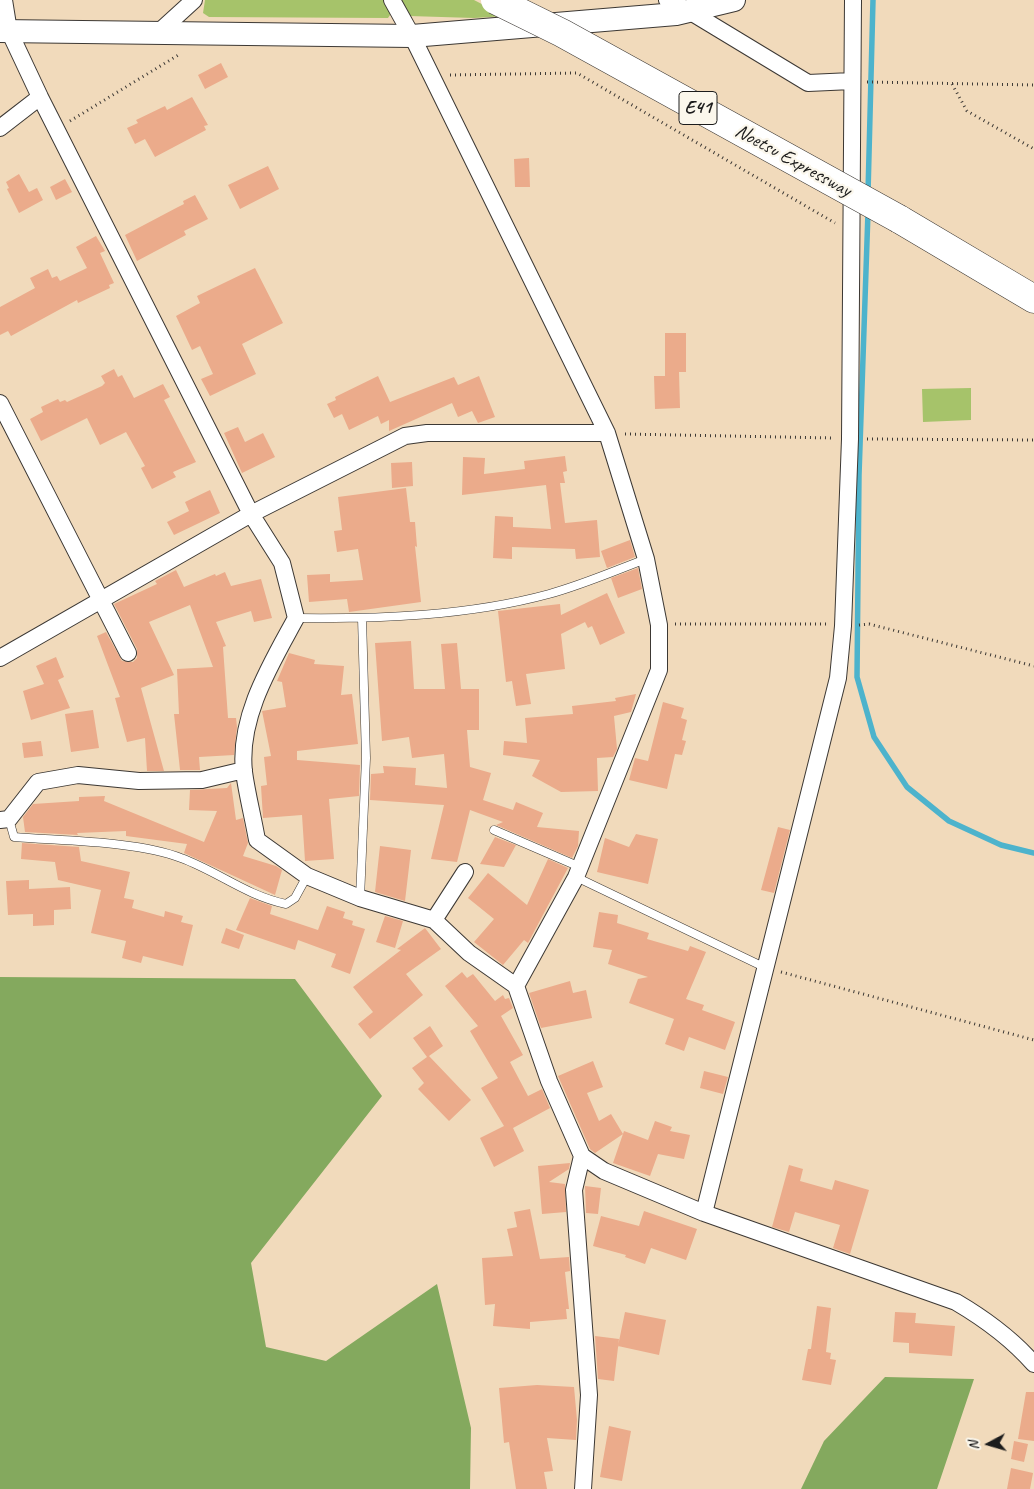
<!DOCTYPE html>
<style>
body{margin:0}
#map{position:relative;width:1034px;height:1489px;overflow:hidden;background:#f1dabb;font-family:Caveat,sans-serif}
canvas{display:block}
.north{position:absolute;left:964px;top:1419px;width:50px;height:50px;-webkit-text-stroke:4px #fbf7ec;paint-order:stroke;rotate:264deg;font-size:14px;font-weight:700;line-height:20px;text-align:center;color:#1c1c1c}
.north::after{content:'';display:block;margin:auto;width:18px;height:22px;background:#1c1c1c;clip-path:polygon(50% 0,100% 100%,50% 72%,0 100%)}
</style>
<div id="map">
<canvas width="1034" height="1489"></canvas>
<div class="north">N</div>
</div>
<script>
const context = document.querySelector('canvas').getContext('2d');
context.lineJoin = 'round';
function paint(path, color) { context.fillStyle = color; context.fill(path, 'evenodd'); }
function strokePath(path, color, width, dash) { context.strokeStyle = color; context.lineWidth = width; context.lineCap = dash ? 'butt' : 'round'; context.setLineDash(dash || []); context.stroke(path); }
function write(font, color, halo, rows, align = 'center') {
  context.font = font + ' Caveat,sans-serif'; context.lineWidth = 4.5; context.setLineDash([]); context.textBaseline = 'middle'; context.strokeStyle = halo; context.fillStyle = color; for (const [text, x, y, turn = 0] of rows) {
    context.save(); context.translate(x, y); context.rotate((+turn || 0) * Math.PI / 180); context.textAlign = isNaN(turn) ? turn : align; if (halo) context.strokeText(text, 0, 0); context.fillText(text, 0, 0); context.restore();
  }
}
const green = new Path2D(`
 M205 0H385L392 12 388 18 209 17 203 13Z
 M400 0H474L505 16 474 18 409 16Z
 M971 388V420L923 422 922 389Z`);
const forest = new Path2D(`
 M0 977 295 979 382 1096 251 1263 266 1347 326 1361 437 1284 471 1428 470 1489H0Z
 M885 1377 974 1379 937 1489H801L824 1441Z`);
const stream = new Path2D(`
 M868 193 873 0
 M868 212 859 475 857 677 874 737 907 787 949 821 1001 845 1034 853`);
const building = new Path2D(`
 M221 63 228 77 205 89 198 75Z
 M192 97 208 125 204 126 206 130 155 157 145 139 135 144 127 128 138 123 136 120 165 106 167 110Z
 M529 158 530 187H515L514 159Z
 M268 166 279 189 240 209 228 185Z
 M19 174 29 192 37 188 43 200 19 213 7 189 9 188 6 182Z
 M65 179 72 192 56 200 50 187Z
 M195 195 208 219 184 231 186 235 137 261 125 235 178 207 184 204 183 201Z
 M96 236 105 251 100 253 114 283 109 285 110 288 78 303 77 300 11 336 8 331 0 335V307L35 288 30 278 48 269 52 278 57 276 60 281 87 268 76 247Z
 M255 268 283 323 242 344 256 374 210 396 201 379 213 374 200 346 192 350 176 316 200 303 197 296Z
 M665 333H686V372H679L680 408 655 409 654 376H665Z
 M114 369 118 377 122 375 134 398 163 384 170 397 164 400 196 462 173 472 176 477 152 489 141 468 145 466 126 432 100 445 87 418 41 441 30 419 43 412 41 407 58 399 60 402 65 400 67 402 102 386 105 383 101 376Z
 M378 376 390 402 454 377 458 385 479 376 495 417 478 423 472 411 458 417 452 403 389 431V420L381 424 378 416 349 430 342 414 334 418 327 404 336 400 335 397Z
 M238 427 245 442 263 433 275 457 242 473 224 433Z
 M565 456 567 471 563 472 565 483H560L565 523 597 520 600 557 576 559 575 549 512 547V559L493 558 495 516 513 517V527L551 529 546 485 462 495 463 457 485 458 484 474 525 469 524 461Z
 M412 462 413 486 392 488 391 463Z
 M406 488 410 522H415L417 547 415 546 421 602 349 612 347 599 309 602 307 575 330 574V582L363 580 358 549 337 552 334 531 342 530 338 497Z
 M210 490 220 513 174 535 167 522 189 511 185 502Z
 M630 540 635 557 607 568 601 551Z
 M638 568 642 589 618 598 611 578Z
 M176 570 184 587 215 574 216 576 225 572 231 586 261 579 272 618 254 622 251 611 216 622 226 646 223 647 228 718H236L237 727 234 755 199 757 200 770H180L174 714H179L177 669 213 667 190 605 149 622 174 675 141 688 164 771H147L145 738 127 742 115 698 120 697 97 636 106 632 122 661 133 662 137 658V649L114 604 157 584 155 581Z
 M607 593 625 633 600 645 592 626 588 628 585 622 561 634 565 669 526 674 531 704 516 706 512 681 506 682 498 611 560 604 561 615Z
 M411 641 414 689H445L441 644 457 643 461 689H479V730H467L470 767 491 773 483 800 513 810 516 802 543 813 537 827 579 831 578 846 572 858 496 825 503 822 470 810 457 862 431 859 444 805 370 800 371 774 384 773 383 766 416 768 415 785 447 788 444 754 412 758 409 737 382 741 375 643Z
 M289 653 315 660 314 664 344 666 341 695 352 694 358 744 297 751V760L360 765 359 796 329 799 334 859 305 861 302 815 263 818 261 786 267 785 264 757 271 756 262 711 286 707 282 682 277 681Z
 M56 657 64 677 58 680 70 708 31 720 23 691 44 684 36 666Z
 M636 694 631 712 614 716 617 749 613 757 597 758 598 791 561 792 532 776 540 760 503 755 504 741 527 743 525 718 573 714 572 706 616 701 615 698Z
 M663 702 684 708 681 718 687 720 682 740 686 741 682 755 675 754 667 789 629 780 635 758 648 761Z
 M93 710 99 748 71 752 65 714Z
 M41 741 43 756 24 758 22 743Z
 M231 783 236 820 243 818 248 843 243 856 276 866 282 870 275 895 184 853 187 844 126 836V831L77 833 78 835 25 832 23 817 33 804 79 801V797L105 796 104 801 204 842 217 811 189 810 190 790 227 788Z
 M778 827 790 830 774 893 761 890Z
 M636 834 658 839 648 884 597 872 605 838 629 847Z
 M495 837 516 845 504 867 480 864Z
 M22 843 79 847 81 861 130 872 124 898 134 900 132 908 164 917 165 911 183 916 181 922 193 925 183 966 143 956 141 963 122 958 126 941 91 933 101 890 58 880 55 862 21 859Z
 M380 846 411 850 405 901 375 892Z
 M548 859 568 868 528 943 524 940 503 965 474 942 494 919 468 898 488 873 527 905Z
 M29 880V889L70 887 71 909 54 910V925L33 926V914L8 915 6 881Z
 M250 898 272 906 270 914 318 930 327 906 345 912 343 918 353 921 352 925 365 929 350 974 331 967 336 954 298 940 295 950 236 930Z
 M599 912 618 915 617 923 649 933 647 939 688 951 690 946 706 952 686 999 704 1005 702 1010 735 1022 725 1050 689 1037 684 1051 665 1044 674 1019 629 1003 638 979 648 977 608 964 612 950 593 947Z
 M385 916 403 921 395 948 376 942Z
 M226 928 244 935 239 949 221 943Z
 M425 928 441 949 406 974 423 995 370 1039 358 1024 373 1012 353 987 401 950 397 949Z
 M462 972 467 978 473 974 495 1001 503 995 505 999 509 998 513 1008 501 1016 523 1055 510 1062 528 1096 542 1089 550 1108 513 1128 524 1151 494 1167 480 1138 504 1126 481 1088 498 1078 470 1031 478 1026 445 986Z
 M570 981 573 993 586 990 592 1018 541 1028 529 993Z
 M430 1026 443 1046 429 1056 471 1100 449 1121 418 1089 424 1083 412 1068 427 1057 413 1038Z
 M593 1061 603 1087 587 1093 599 1121 611 1114 623 1134 595 1153 590 1149 558 1076Z
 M704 1071 728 1077 723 1094 700 1088Z
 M655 1121 672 1127 670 1131 690 1135 684 1159 658 1154 650 1176 613 1163 624 1131 648 1140Z
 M570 1163 569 1169 549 1182 565 1184 566 1212 542 1214 538 1166Z
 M789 1165 803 1169 800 1181 832 1190 835 1180 869 1190 850 1254 833 1248 840 1225 795 1212 789 1232 772 1227Z
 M585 1186 601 1188 598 1214 586 1213Z
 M530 1209 540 1259 569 1257 570 1271 565 1272 569 1309H566L567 1319 530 1322V1329L493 1326 495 1304 485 1305 482 1258 513 1256 507 1229 517 1227 514 1212Z
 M644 1211 697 1229 686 1260 651 1248 645 1264 625 1257 626 1255 593 1246 601 1216 639 1226Z
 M817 1306 831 1308 826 1352 831 1353 830 1359 836 1360 831 1385 802 1380 808 1349H811Z
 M625 1312 666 1320 659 1355 618 1346Z
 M895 1312 916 1313 915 1323 955 1326 952 1356 909 1353V1343L893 1342Z
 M595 1336 619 1339 614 1381 598 1379Z
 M537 1385 574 1387 577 1420 576 1440 547 1438 553 1471 544 1472 547 1489H516L509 1442 504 1443 499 1388Z
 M1026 1392H1034V1441L1018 1439Z
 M609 1426 631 1431 622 1481 600 1477Z
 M1014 1441 1028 1444 1024 1462 1011 1459Z
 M1011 1468 1033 1473 1030 1489H1007Z`);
const path = new Path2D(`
 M450 75 577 73 835 223
 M867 82 1034 85
 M952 84 967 111 1034 149
 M70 121 180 54
 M625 434 833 438
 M867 439 1034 440
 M675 624H828
 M859 625 869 624 1034 666
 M781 972 1034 1040`);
const lane = new Path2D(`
 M296 618C380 619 468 616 549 594 582 585 614 571 646 559
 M9 819 14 837C62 841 138 841 181 858 219 872 245 895 286 904L295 898 307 876
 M494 830 580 867
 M576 877 766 968
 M360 898 366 758 362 618`);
const street = new Path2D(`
 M4 0 9 31 40 97 251 514 282 563 296 618C271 664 238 717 244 772 247 794 253 817 257 840L307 876 360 898 434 920 469 953 516 986 549 1081 582 1156 604 1171 704 1213 956 1302C985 1319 1012 1339 1034 1364
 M392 0 412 36 607 433 646 559 659 625V670L576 877 516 986
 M667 0 689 11 808 83 852 81
 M159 32 194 0
 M0 128 40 97
 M0 403 128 653
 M0 658 251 514 405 436 427 433H607
 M0 820 9 819 38 782 78 775 139 781 202 780 244 770
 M434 920 465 872
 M582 1156 574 1190 589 1395 583 1489
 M704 1213 838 678 843 626 850 439 853 0`);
const secondary = new Path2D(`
 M0 31 412 36 676 14 734 0`);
const highway = new Path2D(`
 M899 219 1034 299`);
const highwayBridge = new Path2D(`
 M495 0 562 33 899 219`);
const shields = [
 [698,108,38]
];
const shieldNames = [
 ["E41",698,108]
];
const streetNames = [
 ["Noetsu Expressway",793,161,29]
];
paint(green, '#a6c36a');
paint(forest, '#84a95e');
strokePath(stream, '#4db3cc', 5.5);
paint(building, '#ebab8b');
strokePath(lane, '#3c3834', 9);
strokePath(street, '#3c3834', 18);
strokePath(secondary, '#3c3834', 24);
strokePath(highway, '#3c3834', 29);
strokePath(path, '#3c3834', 3, [1, 4]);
strokePath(lane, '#fff', 8);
strokePath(street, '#fff', 16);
strokePath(secondary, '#fff', 22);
strokePath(highway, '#fff', 28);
strokePath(highwayBridge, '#3c3834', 29, []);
strokePath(highwayBridge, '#fff', 28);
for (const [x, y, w] of shields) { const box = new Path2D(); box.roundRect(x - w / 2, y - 16.5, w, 33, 4); context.fillStyle = '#fbf7ec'; context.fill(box); strokePath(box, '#1c1c1c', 1); }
write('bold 19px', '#1c1c1c', null, shieldNames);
write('20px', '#1c1c1c', '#fbf7ec', streetNames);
</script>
